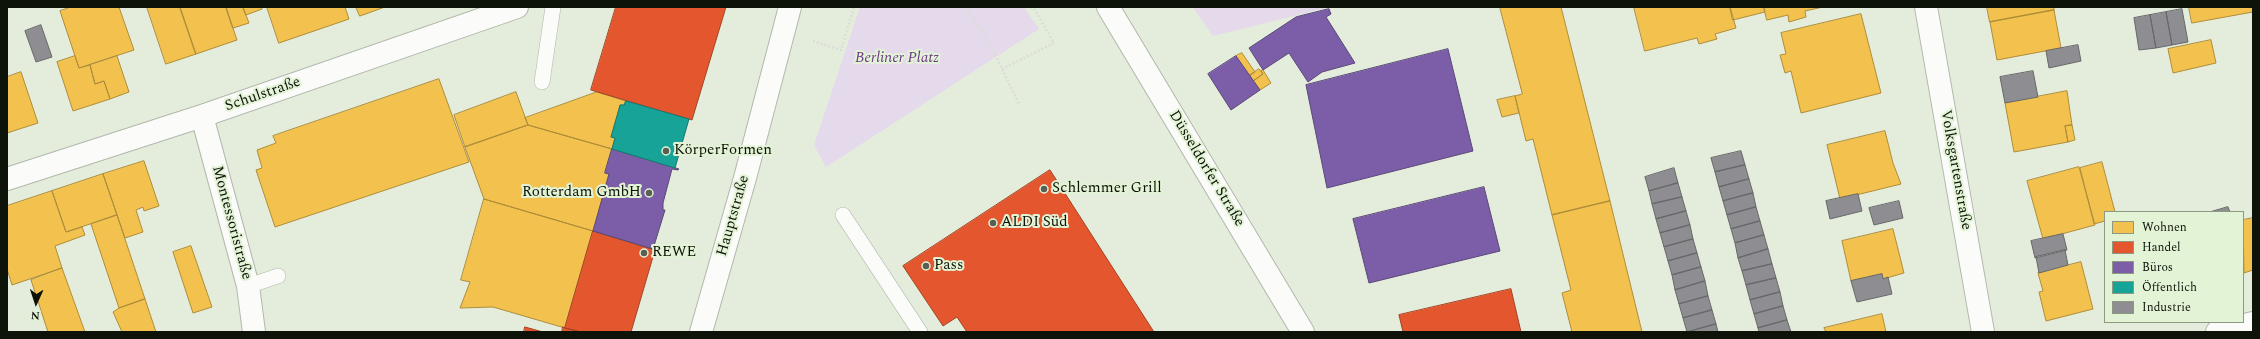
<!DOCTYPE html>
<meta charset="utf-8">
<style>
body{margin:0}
#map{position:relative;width:2260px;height:339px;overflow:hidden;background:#e4eddc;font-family:Spectral,serif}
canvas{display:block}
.frame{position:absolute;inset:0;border:8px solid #0e1309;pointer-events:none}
.legend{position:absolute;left:2104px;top:211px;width:140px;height:112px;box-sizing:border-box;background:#e3f3d6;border:1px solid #8e9984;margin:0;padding:5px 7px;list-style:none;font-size:12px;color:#0e1309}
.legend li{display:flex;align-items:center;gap:8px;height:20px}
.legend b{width:20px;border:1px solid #8e9984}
.north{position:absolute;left:16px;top:283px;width:40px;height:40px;-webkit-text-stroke:3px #e3f3d6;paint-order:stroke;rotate:183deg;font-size:11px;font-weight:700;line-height:16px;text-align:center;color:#0e1309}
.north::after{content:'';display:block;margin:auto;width:14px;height:18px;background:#0e1309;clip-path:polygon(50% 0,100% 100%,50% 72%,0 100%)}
</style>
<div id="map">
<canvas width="2260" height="339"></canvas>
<div class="frame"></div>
<ul class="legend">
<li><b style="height:11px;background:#f2c14e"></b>Wohnen</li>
<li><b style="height:11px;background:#e4572e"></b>Handel</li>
<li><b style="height:11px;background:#7b5ea7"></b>Büros</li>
<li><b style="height:11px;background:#17a398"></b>Öffentlich</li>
<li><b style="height:11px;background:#8d8d92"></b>Industrie</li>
</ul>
<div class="north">N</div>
</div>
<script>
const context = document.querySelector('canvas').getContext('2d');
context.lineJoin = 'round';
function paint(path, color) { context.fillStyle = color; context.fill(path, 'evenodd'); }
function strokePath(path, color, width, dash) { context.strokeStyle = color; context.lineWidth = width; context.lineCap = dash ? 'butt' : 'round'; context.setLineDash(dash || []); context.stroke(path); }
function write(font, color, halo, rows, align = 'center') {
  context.font = font + ' Spectral,serif'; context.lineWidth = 4; context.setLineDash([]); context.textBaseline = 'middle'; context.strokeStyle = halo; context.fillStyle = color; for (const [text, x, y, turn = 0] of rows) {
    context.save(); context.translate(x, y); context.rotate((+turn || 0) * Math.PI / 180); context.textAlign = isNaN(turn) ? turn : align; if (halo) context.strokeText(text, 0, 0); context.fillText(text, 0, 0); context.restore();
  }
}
const green = new Path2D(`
 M860 7H1024L1039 29 826 167 814 145Z
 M1193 7H1330L1213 36Z`);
const homes = new Path2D(`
 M71 7H119L134 50 79 68 60 11Z
 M147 7H180L196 54 166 64Z
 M180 7H226L237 40 196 54Z
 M226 7H243L249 23 233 28Z
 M243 7H262V9L246 15Z
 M267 7H345L349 19 279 43Z
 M356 7H385L360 16Z
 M1500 7H1561L1610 201 1552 215 1533 139 1526 141 1515 96 1522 94Z
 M1634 7H1730L1736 28 1715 34 1717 39 1699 44 1697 38 1645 51Z
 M1730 7H1764L1765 12 1733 20Z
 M1764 7H1823L1805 11 1806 17 1789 22 1788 15 1767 20Z
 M1987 7H2054V10L1990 22Z
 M2189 7H2253V12L2192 23Z
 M2054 10 2061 48 1997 60 1990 22Z
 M1861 14 1881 93 1801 113 1791 71 1785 73 1780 55 1786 54 1781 33Z
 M2211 40 2216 63 2173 73 2168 49Z
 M1242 53 1255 72 1249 76 1236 56Z
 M75 56 79 68 90 65 95 84 104 81 110 99 73 111 57 62Z
 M117 56 129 92 110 99 104 81 95 84 90 65Z
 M1259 69 1263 74 1253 81 1249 76Z
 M1263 70 1271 83 1260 90 1253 81 1263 74 1261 71Z
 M21 72 38 123 7 133V77Z
 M439 79 469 162 275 227 256 170 262 168 257 150 276 143 273 136Z
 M2067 91 2072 125 2065 126 2068 142 2014 152 2005 103Z
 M516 92 528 125 465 147 454 115Z
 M597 92 626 101 624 105H620L619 109 611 137 615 138 612 149 528 125 525 118Z
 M1515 96 1519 113 1502 117 1497 100Z
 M528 125 612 149 605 173 609 174 593 231 484 199 465 147Z
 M2072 125 2075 140 2068 142 2065 126Z
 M1885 131 1893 163 1901 184 1840 199 1827 145Z
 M144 161 159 206 144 211 143 207 136 210 143 232 125 238 103 174Z
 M2102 162 2115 212H2105V221L2094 224 2080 168Z
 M2079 167 2095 225 2043 239 2027 181Z
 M103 174 117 215 66 232 52 191Z
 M52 191 66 232 82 227 85 235 55 246 62 268 12 285 7 269V206Z
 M484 199 593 231 565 328 493 307 460 308 470 282 461 280Z
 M1610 201 1642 332H1572L1562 293 1571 290 1552 215Z
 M117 215 145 299 119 308 91 224Z
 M2253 218V270L2244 273 2243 220Z
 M1893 229 1904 273 1883 279 1882 274 1851 281 1842 241Z
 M191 246 212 307 193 313 173 252Z
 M2081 262 2093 309 2046 321 2039 292 2043 291 2038 273Z
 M62 268 85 332H48L31 280Z
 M145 299 156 332H122L113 312 119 308Z
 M1882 314 1886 332H1826L1824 328Z`);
const shops = new Path2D(`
 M616 7H726L692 120 591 90Z
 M1050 170 1154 332H967L957 317 943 326 903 266Z
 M593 231 655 250 631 332H581L565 328Z
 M1511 289 1521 332H1403L1399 315Z
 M525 327 543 332H524Z
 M563 327 565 328 581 332H562Z`);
const offices = new Path2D(`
 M1329 9 1331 14 1326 17 1355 63 1322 72 1308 82 1289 53 1263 70 1249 48 1296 17Z
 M1448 49 1473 151 1327 188 1306 85Z
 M1236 56 1260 90 1231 110 1208 74Z
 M612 149 679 169 678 170 672 169 663 203V210H665L653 249 593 231 609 174 605 173Z
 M1484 187 1500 251 1369 283 1353 219Z`);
const public = new Path2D(`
 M626 101 689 119 675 168 612 149 615 138 611 137 619 109 620 105H624Z`);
const industry = new Path2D(`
 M2182 9 2188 42 2172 45 2166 12Z
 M2166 12 2172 45 2156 48 2150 15Z
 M2150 15 2156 48 2139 50 2134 18Z
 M41 25 52 57 36 62 25 31Z
 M2078 45 2081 61 2049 68 2046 51Z
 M2033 71 2038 97 2005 103 2000 77Z
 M1741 151 1745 165 1715 172 1711 158Z
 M1745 165 1749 179 1719 187 1715 172Z
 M1674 168 1678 183 1649 191 1645 177Z
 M1749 179 1753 193 1723 201 1719 187Z
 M1678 183 1682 197 1652 204 1649 191Z
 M1753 193 1756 207 1727 215 1723 201Z
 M1858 194 1862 211 1830 219 1826 201Z
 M1682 197 1686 211 1656 219 1652 204Z
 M1899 201 1903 218 1874 225 1869 208Z
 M1756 207 1760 221 1731 229 1727 215Z
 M2228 207 2230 212H2210Z
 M1686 211 1690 225 1660 233 1656 219Z
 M1760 221 1764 235 1735 243 1731 229Z
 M1690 225 1693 239 1664 247 1660 233Z
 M2063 234 2067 250 2035 258 2031 241Z
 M1764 235 1768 249 1738 258 1735 243Z
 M1693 239 1697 253 1668 261 1664 247Z
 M1768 249 1772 264 1742 271 1738 258Z
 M2065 250 2068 265 2039 273 2036 257Z
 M1697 253 1701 267 1672 275 1668 261Z
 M1772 264 1776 278 1746 285 1742 271Z
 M1701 267 1705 281 1675 290 1672 275Z
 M1882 274 1883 279 1888 277 1892 294 1857 302 1851 281Z
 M1776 278 1780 292 1750 300 1746 285Z
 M1705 281 1708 296 1679 304 1675 290Z
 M1780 292 1783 306 1754 314 1750 300Z
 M1708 296 1712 310 1683 318 1679 304Z
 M1783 306 1787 320 1758 328 1754 314Z
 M1712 310 1716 324 1687 332 1683 318Z
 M1787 320 1791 332H1759L1758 328Z
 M1716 324 1718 332H1687Z`);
const path = new Path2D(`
 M966 7 993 50 1019 104
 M813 41 841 50 854 7
 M1002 69 1054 43 1033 7`);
const service = new Path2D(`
 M542 82 553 7
 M843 215 920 332
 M248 286 278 276`);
const minor = new Path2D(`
 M1926 7 1983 332
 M202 116 248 286 254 332
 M7 179 202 116 517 7
 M701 332 745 178 790 7
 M2217 332 2253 323`);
const primary = new Path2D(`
 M1108 7 1303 332`);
const markers = [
 [666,151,4,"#595f53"],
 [1044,189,4,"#595f53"],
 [649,193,4,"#595f53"],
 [993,223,4,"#595f53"],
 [644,253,4,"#595f53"],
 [926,266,4,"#595f53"]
];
const parkNames = [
 ["Berliner Platz",897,59]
];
const streetNames = [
 ["Schulstraße",263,95,-19],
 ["Düsseldorfer Straße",1206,169,59],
 ["Volksgartenstraße",1955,170,80],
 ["Hauptstraße",734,216,-74],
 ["Montessoristraße",231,223,75]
];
const poiNames = [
 ["KörperFormen",674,151],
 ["Schlemmer Grill",1052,189],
 ["Rotterdam GmbH",641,193,"right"],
 ["ALDI Süd",1001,223],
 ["REWE",652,253],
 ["Pass",934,266]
];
paint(green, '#e5d9ec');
paint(homes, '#f2c14e');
strokePath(homes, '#ae8d39', 1);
paint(shops, '#e4572e');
strokePath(shops, '#a44323', 1);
paint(offices, '#7b5ea7');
strokePath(offices, '#5a4878', 1);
paint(public, '#17a398');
strokePath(public, '#14786d', 1);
paint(industry, '#8d8d92');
strokePath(industry, '#676869', 1);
strokePath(service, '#b1b8ac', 16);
strokePath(minor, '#b1b8ac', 24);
strokePath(primary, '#b1b8ac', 24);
strokePath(path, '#dbddd8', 2.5, [2, 2]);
strokePath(service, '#fbfcfa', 15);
strokePath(minor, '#fbfcfa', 22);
strokePath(primary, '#fbfcfa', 22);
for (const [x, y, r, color] of markers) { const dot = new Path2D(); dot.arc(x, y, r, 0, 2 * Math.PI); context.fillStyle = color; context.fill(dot); strokePath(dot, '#e3f3d6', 1.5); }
write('italic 15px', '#6d3a88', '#e3f3d6', parkNames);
write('15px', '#0e1309', '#e3f3d6', streetNames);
write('15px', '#0e1309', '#e3f3d6', poiNames, 'left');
</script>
